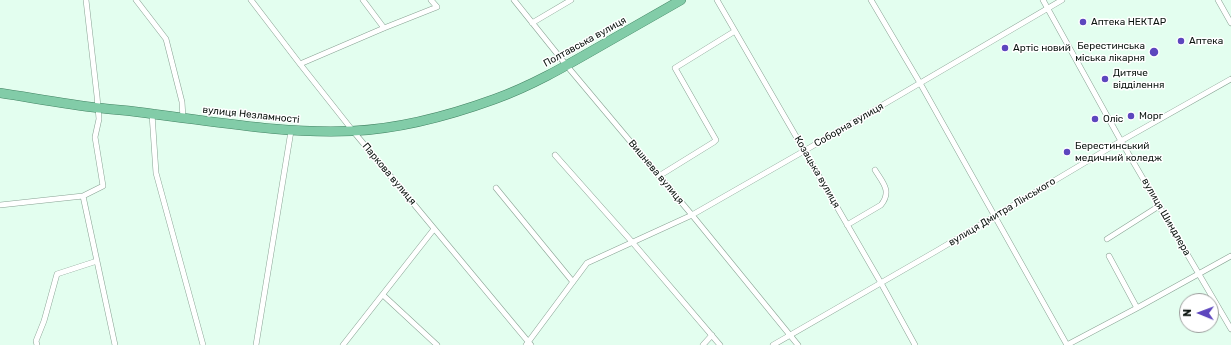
<!DOCTYPE html>
<meta charset="utf-8">
<style>
body{margin:0}
#map{position:relative;width:1231px;height:345px;overflow:hidden;background:#e3feef;font-family:Rubik,sans-serif}
canvas{display:block}
.north{position:absolute;left:1179px;top:293px;width:40px;height:40px;box-sizing:border-box;background:#fff;border:1px solid #9ea19f;border-radius:50%;rotate:271deg;font-size:11px;font-weight:700;line-height:16px;text-align:center;color:#0c1510}
.north::after{content:'';display:block;margin:auto;width:14px;height:18px;background:#5d46be;clip-path:polygon(50% 0,100% 100%,50% 72%,0 100%)}
</style>
<div id="map">
<canvas width="1231" height="345"></canvas>
<div class="north">N</div>
</div>
<script>
const context = document.querySelector('canvas').getContext('2d');
context.lineJoin = 'round';
function strokePath(path, color, width, dash) { context.strokeStyle = color; context.lineWidth = width; context.lineCap = dash ? 'butt' : 'round'; context.setLineDash(dash || []); context.stroke(path); }
function write(font, color, halo, rows, align = 'center') {
  context.font = font + ' Rubik,sans-serif'; context.lineWidth = 3; context.setLineDash([]); context.textBaseline = 'middle'; context.strokeStyle = halo; context.fillStyle = color; for (const [text, x, y, turn = 0] of rows) {
    context.save(); context.translate(x, y); context.rotate((+turn || 0) * Math.PI / 180); context.textAlign = isNaN(turn) ? turn : align; if (halo) context.strokeText(text, 0, 0); context.fillText(text, 0, 0); context.restore();
  }
}
const minor = new Path2D(`
 M86 0 97 96 99 119 95 137 103 186 83 196 115 345
 M136 0 166 39 182 102 183 118
 M251 0 300 64 353 131 531 345
 M363 0 384 28
 M514 0 567 66 692 215 798 345
 M717 0 881 283 915 345
 M871 0 920 83 1067 345
 M1043 0 1121 141 1231 329
 M1218 0 1231 23
 M532 23 571 0
 M300 64 384 28 437 7 431 0
 M152 114 156 173 203 345
 M555 155 633 243 720 345
 M659 176 714 142 716 140 675 68 735 31
 M496 188 573 282
 M0 205 83 196
 M847 225 881 205C892 191 883 183 875 170
 M1107 239 1159 206
 M1109 256 1137 308
 M383 295 437 345
 M37 345 36 341 44 321 57 274 97 261
 M256 345 291 131
 M343 345 434 229
 M526 345 587 263 692 215 804 151 1062 0
 M703 345 712 335
 M773 345 938 250 1121 141 1231 79
 M1067 345 1137 308 1231 256`);
const trunk = new Path2D(`
 M0 93C33 98 66 104 99 108 117 110 135 111 153 114 219 122 285 134 352 131 398 129 451 115 495 99 531 86 564 67 597 48 625 32 653 16 681 0`);
const markers = [
 [1083,22,4,"#5d46be"],
 [1181,41,4,"#5d46be"],
 [1005,48,4,"#5d46be"],
 [1154,52,5,"#5d46be"],
 [1105,79,4,"#5d46be"],
 [1131,116,4,"#5d46be"],
 [1095,119,4,"#5d46be"],
 [1067,152,4,"#5d46be"]
];
const poiNames = [
 ["Аптека НЕКТАР",1091,22],
 ["Аптека",1189,41],
 ["Берестинська",1145,46,"right"],
 ["міська лікарня",1145,58,"right"],
 ["Артіс новий",1013,48],
 ["Дитяче",1113,73],
 ["відділення",1113,85],
 ["Морг",1139,116],
 ["Оліс",1103,119],
 ["Берестинський",1075,146],
 ["медичний коледж",1075,158]
];
const streetNames = [
 ["Полтавська вулиця",585,42,-29],
 ["вулиця Незламності",251,115,6],
 ["Соборна вулиця",849,125,-30],
 ["Вишнева вулиця",656,172,50],
 ["Козацька вулиця",817,172,60],
 ["Паркова вулиця",389,174,50],
 ["вулиця Дмитра Лінського",1002,212,-31],
 ["вулиця Шиндлера",1166,217,60]
];
strokePath(minor, '#88a293', 6);
strokePath(trunk, '#448464', 10);
strokePath(minor, '#fff', 5);
strokePath(trunk, '#82cca8', 9);
for (const [x, y, r, color] of markers) { const dot = new Path2D(); dot.arc(x, y, r, 0, 2 * Math.PI); context.fillStyle = color; context.fill(dot); strokePath(dot, '#fff', 1.5); }
write('10px', '#0c1510', '#fff', poiNames, 'left');
write('10px', '#0c1510', '#fff', streetNames);
</script>
